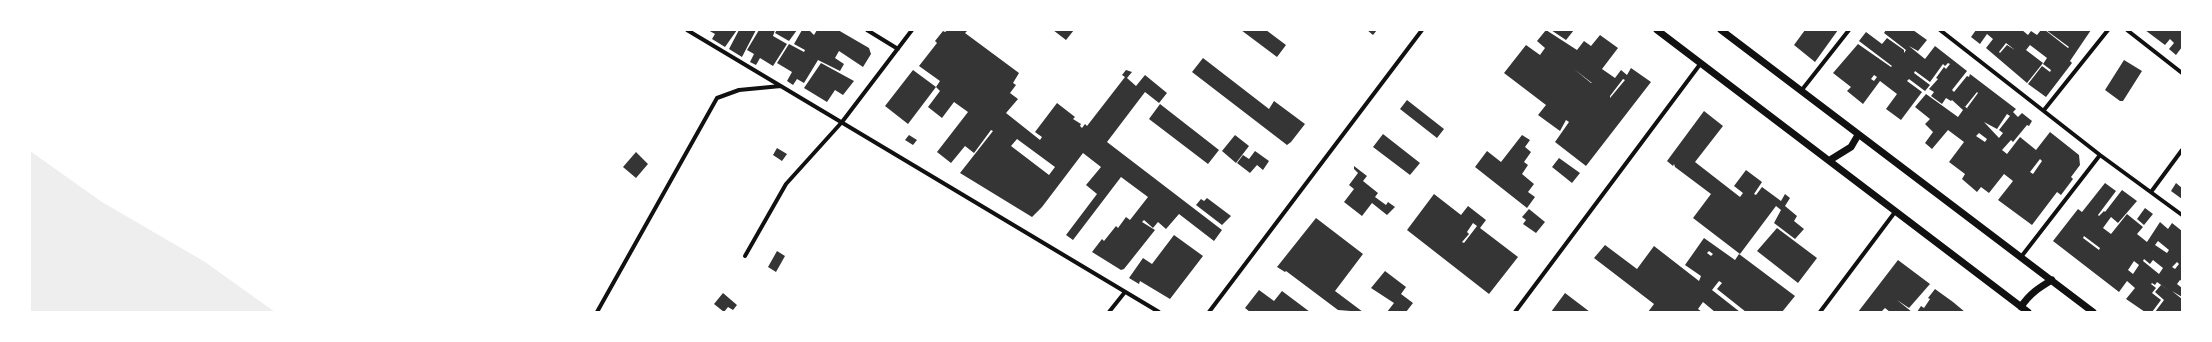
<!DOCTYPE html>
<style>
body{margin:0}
#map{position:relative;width:2212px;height:342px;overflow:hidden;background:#fff;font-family:"Golos Text",sans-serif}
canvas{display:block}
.frame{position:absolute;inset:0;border:31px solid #fff;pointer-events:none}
</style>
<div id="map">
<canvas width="2212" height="342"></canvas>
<div class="frame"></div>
</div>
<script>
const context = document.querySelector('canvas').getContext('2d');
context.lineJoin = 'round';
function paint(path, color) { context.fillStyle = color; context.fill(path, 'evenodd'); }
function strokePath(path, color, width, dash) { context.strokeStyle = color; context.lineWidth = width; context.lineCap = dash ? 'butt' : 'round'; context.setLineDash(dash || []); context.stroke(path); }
const green = new Path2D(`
 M30 151 102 202 205 262 275 312H30Z`);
const building = new Path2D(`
 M708 30H737L725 47 712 39 715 34Z
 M739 30H756L742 57 729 49Z
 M759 30H775L773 36 787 44 773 66 760 58 756 65 750 62 754 54 747 50Z
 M777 30H797L789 41 775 33Z
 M802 30H809L814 35 817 30H838L869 48 871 54 863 67 839 51 835 58 844 64 840 71 818 60 804 83 797 79 793 85 787 81 792 72 777 63 789 44 804 52 805 50 794 44Z
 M948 30H968L965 33 1019 73 1013 83 1016 85 1010 93 1018 99 1006 113 1040 140 1042 137 1035 132 1057 103 1075 117 1073 119 1081 124 1080 126 1082 128 1085 124 1087 126 1125 77 1122 75 1126 70 1132 72 1127 78 1136 86 1145 75 1167 93 1159 103 1145 92 1107 142 1222 230 1214 241 1179 214 1166 229 1158 222 1153 228 1144 220 1142 222 1155 230 1124 269 1121 270 1092 252 1102 239 1104 241 1116 226 1118 228 1126 217 1130 220 1148 197 1121 177 1073 240 1066 235 1097 194 1086 185 1101 167 1083 153 1042 207 1032 217 960 173 993 131 991 130 974 153 965 146 951 163 937 152 968 112 954 102 942 118 928 107 940 91 936 87 940 81 919 66 937 43 935 41 943 31 945 32ZM1017 139 1055 167 1049 175 1011 146Z
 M1053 30H1074L1066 40Z
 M1241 30H1266L1286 45 1277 57Z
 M1367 30H1377L1373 35Z
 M1546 30 1577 50 1584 41 1591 46 1600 35 1618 48 1602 69 1615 78 1621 70 1627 75 1631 68 1651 82 1586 166 1555 142 1569 122 1566 120 1560 131 1538 115 1546 105 1504 73 1526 45 1540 55 1545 48 1537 41ZM1574 69 1592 83H1591ZM1623 79 1625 80 1610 98V96Z
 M1551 30H1574L1566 40Z
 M1805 30H1838L1815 62 1794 45Z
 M1886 30H1913L1927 40 1918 51 1909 46 1925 59 1935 46 1967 71 1952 90 1954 92 1967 76 1969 77 1970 74 2016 109 2013 112 2018 117 2022 113 2032 121 2029 126 2027 125 2013 142 2011 140 2002 150 2007 154 2020 137 2036 150 2050 132 2079 155 2080 165 2071 177 2073 179 2061 195 2057 192 2032 225 1998 200 2013 181 2004 174 1989 193 1981 187 1977 192 1962 179 1965 174 1949 162 1964 142 1948 130 1932 149 1925 143 1933 132 1925 124 1930 119 1915 107 1926 94 1958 117 1963 110 1952 100 1951 101 1946 98 1942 104 1931 96 1934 92 1929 89 1938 79 1936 78 1944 67 1946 69 1950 64 1948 63 1945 66 1943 64 1930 82 1915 71 1914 73 1930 85 1925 91 1909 79 1907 81 1922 92 1901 120 1886 109 1897 94 1880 81 1863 104 1847 91 1851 87 1833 73 1858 44 1891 67 1892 66 1859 41 1866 32 1882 44 1887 38 1904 50V53L1906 50 1884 33ZM1874 75 1877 77 1874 81 1871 79ZM1977 92 1978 93 1967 108 1968 109 1964 106 1965 107ZM2007 114 2010 116 1999 130 2003 133 1999 138 1984 122 1997 129ZM1979 133 1987 139 1985 142 1976 136ZM2040 159 2042 161 2033 174 2030 172Z
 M1976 30H2022L2028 35 2031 31 2037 35 2041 30H2045L2068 48 2069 47 2046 30H2091L2070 61 2072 63 2046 97 2028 84 2042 66 2050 72 2051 70 2043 64 2047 58 2030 45 2026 50 2043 63 2027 83 1986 48 1993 39 1987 34 1980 44 1971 37ZM2006 43 2015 50 2007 45 2000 53 1999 52Z
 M2145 30H2182V47L2176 55 2169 49 2174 43 2170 39 2165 45Z
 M1203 58 1269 109 1274 101 1305 124 1291 142 1287 145 1192 72Z
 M2124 60 2142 71 2123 101H2120L2105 90Z
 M821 63 854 81 843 95 835 90 827 102 804 88Z
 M913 70 936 87 908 124 885 106Z
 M1407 100 1444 129 1437 138 1400 109Z
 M1160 104 1219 150 1208 164 1149 119Z
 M1704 111 1723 126 1695 162 1740 197 1743 193 1734 186 1746 170 1762 182 1754 194 1756 195 1762 187 1781 201 1785 194 1790 198 1785 206 1797 216 1794 221 1804 229 1795 239 1774 223 1781 210 1776 206 1740 254 1693 218 1711 194 1675 167 1674 164 1673 166 1667 161Z
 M1383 134 1420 163 1410 175 1373 147Z
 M909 135 917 140 913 145 905 140Z
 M1235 135 1249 146 1236 163 1222 151Z
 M1522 135 1530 140 1525 147 1531 152 1524 162 1528 165 1522 174 1534 184 1528 192 1535 197 1527 208 1475 167 1487 151 1501 162Z
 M777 148 787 154 782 161 773 155Z
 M1255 151 1269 161 1263 170 1257 165 1250 173 1237 163 1243 155 1249 159Z
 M636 152 648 164 636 178 623 167Z
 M1559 158 1580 173 1572 183 1552 167Z
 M1354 166 1367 176 1363 181 1378 193 1375 197 1386 205 1388 202 1395 207 1387 215 1372 203 1362 216 1344 202 1354 189 1349 185 1358 173 1354 169Z
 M2105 183 2116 191 2098 215 2099 216 2104 211 2105 212 2122 190 2137 201 2118 223 2111 217 2103 228 2111 234 2127 214 2143 227 2137 234 2147 242 2160 222 2168 229 2172 223 2182 231V281L2180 280 2177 284 2182 288V297L2172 291 2182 299V312H2155L2164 300 2155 292 2161 285 2171 292 2157 282 2155 285 2152 283 2151 284 2156 288 2152 293 2161 300 2152 312H2145L2126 299 2135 288 2127 281 2119 292 2053 241 2078 209 2082 212ZM2084 236 2100 248 2099 250 2083 238ZM2158 241 2169 250 2167 253 2155 245ZM2144 259 2150 264 2153 260 2163 268 2159 274 2143 261ZM2134 261 2139 265 2133 274 2128 270ZM2177 262 2179 264 2175 269 2172 267Z
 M2176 183 2182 188V199L2171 191Z
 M1434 194 1461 215 1468 206 1486 220 1480 228 1518 257 1489 294 1407 230ZM1473 223 1477 226 1464 243 1462 242 1469 234 1467 232Z
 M1207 198 1231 216 1222 225 1196 205 1201 199 1204 201Z
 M2145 208 2153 214 2144 225 2137 219Z
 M1529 209 1545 222 1536 233 1523 224 1526 220 1522 217Z
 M1316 218 1363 254 1335 291 1363 312 1338 310 1286 271 1285 272 1277 267Z
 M1777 228 1817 258 1798 283 1757 251Z
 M1174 235 1203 256 1170 299 1140 281 1139 284 1129 278 1143 258 1152 264Z
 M1704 238 1735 260 1739 254 1795 296 1782 312H1746L1717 289 1722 283 1719 281 1712 290 1740 312H1715L1703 302 1698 309 1702 312H1648L1654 304 1594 258 1605 245 1637 269 1654 246 1699 281 1701 276 1685 265ZM1709 251 1713 254 1711 256 1707 253Z
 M777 251 785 256 776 272 768 267Z
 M1898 260 1930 284 1909 308 1897 300 1912 312H1890L1885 308 1881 312H1858Z
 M1385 271 1406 287 1401 294 1413 303 1406 312H1387L1394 303 1371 288Z
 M1935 289 1953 302 1965 312H1917L1921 306 1924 308 1930 299 1928 298Z
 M1259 290 1274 301 1282 291 1310 312H1250L1245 308Z
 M723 293 737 305 733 310 728 307 724 312 714 304Z
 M1565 293 1590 312H1551Z`);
const minor = new Path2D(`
 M687 30 1159 312
 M867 30 898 49
 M1940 30 2100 155 2182 215
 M2127 30 2182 73
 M1801 91 1849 30
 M2044 110 2108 30
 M2151 192 2182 150
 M745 256 786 184 842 122 912 30
 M2021 257 2100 155
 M597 312 717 98 739 90 781 86
 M1109 312 1125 292
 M1209 312 1422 30
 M1515 312 1701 63
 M1820 312 1895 212`);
const tertiary = new Path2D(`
 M1657 30 2028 312
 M1721 30 2093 312
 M1830 160 1851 147 1858 135
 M2021 307C2029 294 2040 287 2052 280`);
paint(green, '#eee');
paint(building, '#353535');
strokePath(minor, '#111', 4);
strokePath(tertiary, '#111', 7);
</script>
